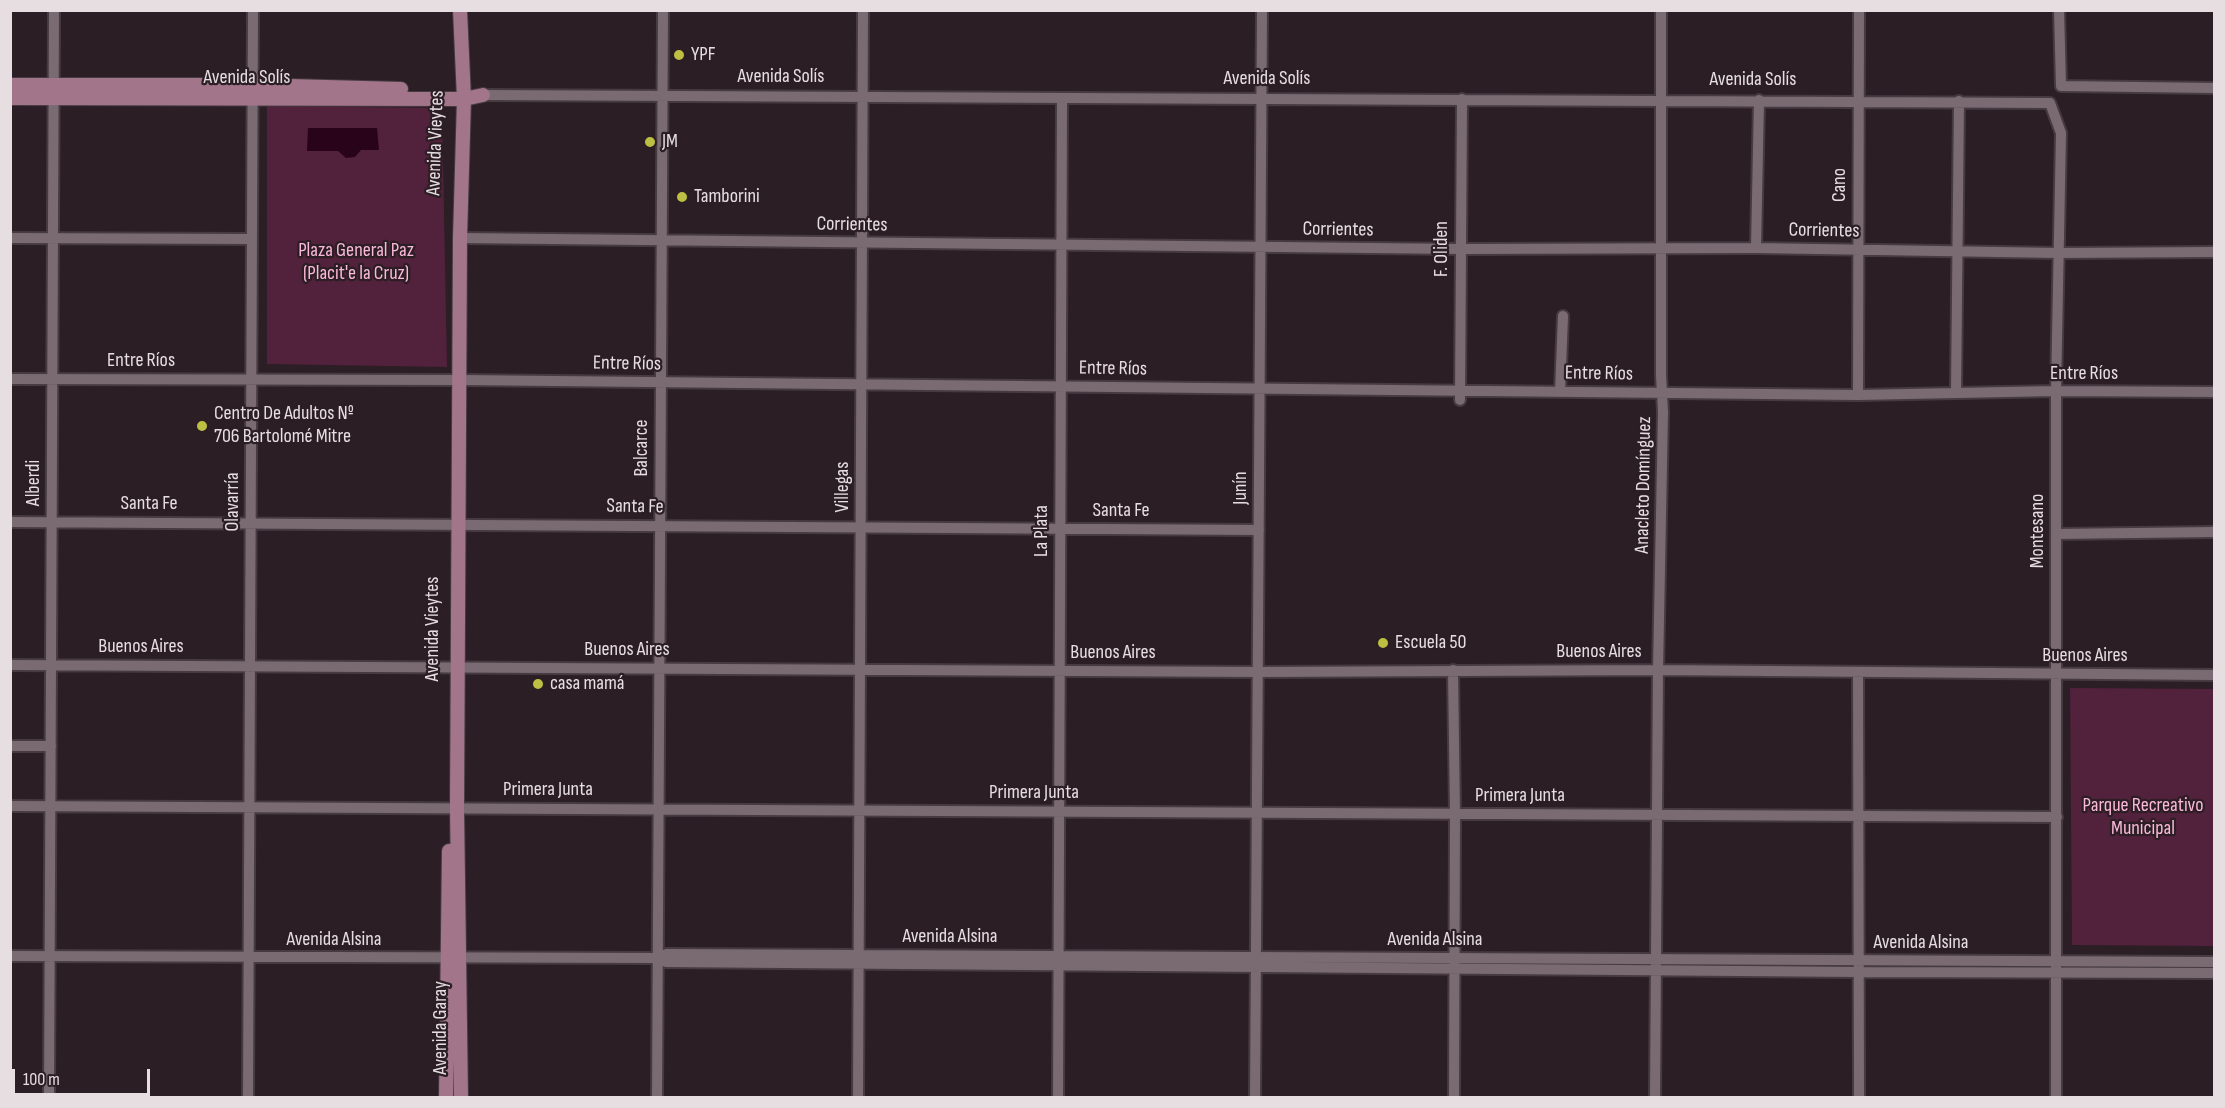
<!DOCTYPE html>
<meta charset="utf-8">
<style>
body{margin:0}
#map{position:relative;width:2225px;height:1108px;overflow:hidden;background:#2b1e24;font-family:"Sofia Sans Condensed",sans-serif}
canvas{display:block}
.frame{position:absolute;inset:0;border:12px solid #e7dee2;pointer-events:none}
.scale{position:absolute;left:12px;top:1069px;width:138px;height:27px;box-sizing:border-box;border:3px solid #e7dee2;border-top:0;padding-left:8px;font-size:18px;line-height:21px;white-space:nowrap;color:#e7dee2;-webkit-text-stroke:4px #2b1e24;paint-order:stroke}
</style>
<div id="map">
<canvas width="2225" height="1108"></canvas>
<div class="frame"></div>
<div class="scale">100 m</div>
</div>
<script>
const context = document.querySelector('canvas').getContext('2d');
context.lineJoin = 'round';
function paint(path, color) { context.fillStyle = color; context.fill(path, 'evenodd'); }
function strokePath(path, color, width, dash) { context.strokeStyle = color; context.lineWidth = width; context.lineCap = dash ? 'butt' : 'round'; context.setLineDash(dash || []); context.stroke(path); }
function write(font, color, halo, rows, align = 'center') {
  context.font = font + ' "Sofia Sans Condensed",sans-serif'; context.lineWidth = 4.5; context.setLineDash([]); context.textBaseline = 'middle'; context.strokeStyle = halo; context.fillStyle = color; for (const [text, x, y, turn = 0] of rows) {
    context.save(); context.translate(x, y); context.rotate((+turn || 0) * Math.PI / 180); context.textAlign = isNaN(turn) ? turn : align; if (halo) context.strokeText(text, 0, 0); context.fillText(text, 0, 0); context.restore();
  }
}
const green = new Path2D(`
 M267 106 442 108 447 367 267 364Z
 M2070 688 2214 689V946L2072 945Z`);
const water = new Path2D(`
 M308 128H377L379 150H361L355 157 346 158 338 151H307Z`);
const minor = new Path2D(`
 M2059 10 2061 86
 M2061 86 2214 88
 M483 95 2050 103
 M2050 103 2061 133 2056 391V1098
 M10 238 252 239
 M460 238 1460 249 1756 248 2059 253 2214 252
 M1756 248 1759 100
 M10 379 461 380 1858 395 2056 391 2214 392
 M1560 392 1563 316
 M1956 393 1959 101
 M1858 395 1859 10
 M1460 400 1462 99
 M10 522 1259 530
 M2056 534 2214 532
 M10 665 1259 672 1658 670 2214 675
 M1453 670 1455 814 1454 1098
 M1858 673 1859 1098
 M10 746H51
 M10 806 2057 817
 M10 956 657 958
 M2214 962 667 954 657 958 666 962 1859 972 2214 973
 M49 1098 54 10
 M248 1098 253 10
 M657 1098 663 10
 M858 1098 863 10
 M1058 1098 1062 98
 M1255 1098 1262 10
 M1655 1098 1658 670 1663 412 1661 375V10`);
const major = new Path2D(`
 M460 10 464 99 460 238 457 808 461 1098
 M10 85H252L401 89
 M10 98 464 99 483 95
 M446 1098 449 851`);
const markers = [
 [679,55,6,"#bdbf43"],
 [650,142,6,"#bdbf43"],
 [682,197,6,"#bdbf43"],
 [202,426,6,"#bdbf43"],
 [1383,643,6,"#bdbf43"],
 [538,684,6,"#bdbf43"]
];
const poiNames = [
 ["YPF",691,55],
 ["JM",662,142],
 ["Tamborini",694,197],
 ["Centro De Adultos Nº",214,414],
 ["706 Bartolomé Mitre",214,437],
 ["Escuela 50",1395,643],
 ["casa mamá",550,684]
];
const streetNames = [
 ["Avenida Solís",781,77],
 ["Avenida Solís",247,78],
 ["Avenida Solís",1267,79],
 ["Avenida Solís",1753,80],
 ["Avenida Vieytes",436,143,-88],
 ["Cano",1840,185,-90],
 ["Corrientes",852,225,1],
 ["Corrientes",1338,230,1],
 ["Corrientes",1824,231,1],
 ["F. Oliden",1442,249,-90],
 ["Entre Ríos",141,361],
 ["Entre Ríos",627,364,1],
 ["Entre Ríos",1113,369,1],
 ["Entre Ríos",1599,374,1],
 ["Entre Ríos",2084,374],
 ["Balcarce",642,448,-90],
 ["Alberdi",34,483,-90],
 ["Anacleto Domínguez",1644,485,-89],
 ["Villegas",843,487,-90],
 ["Junín",1241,488,-90],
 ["Olavarría",233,502,-90],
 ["Santa Fe",149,504],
 ["Santa Fe",635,507,1],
 ["Santa Fe",1121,511],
 ["La Plata",1042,531,-90],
 ["Montesano",2038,531,-90],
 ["Avenida Vieytes",433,629,-90],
 ["Buenos Aires",141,647],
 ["Buenos Aires",627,650],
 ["Buenos Aires",1599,652],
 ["Buenos Aires",1113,653],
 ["Buenos Aires",2085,656],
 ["Primera Junta",548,790],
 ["Primera Junta",1034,793],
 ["Primera Junta",1520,796],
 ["Avenida Alsina",950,937],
 ["Avenida Alsina",334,940],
 ["Avenida Alsina",1435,940],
 ["Avenida Alsina",1921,943],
 ["Avenida Garay",441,1028,-90]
];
const parkNames = [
 ["Plaza General Paz",356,251],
 ["(Placit'e la Cruz)",356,274],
 ["Parque Recreativo",2143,806],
 ["Municipal",2143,829]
];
paint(green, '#52213c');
paint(water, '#29031a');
strokePath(minor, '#463b41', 14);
strokePath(major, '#463b41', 16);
strokePath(minor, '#7a6b72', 10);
strokePath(major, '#a2758b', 14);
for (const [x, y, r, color] of markers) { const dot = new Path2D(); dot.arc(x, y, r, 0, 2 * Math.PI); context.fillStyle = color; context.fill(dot); strokePath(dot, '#2b1e24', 2); }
write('20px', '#e7dee2', '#2b1e24', poiNames, 'left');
write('20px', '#e7dee2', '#2b1e24', streetNames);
write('20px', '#fcb8da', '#2b1e24', parkNames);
</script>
